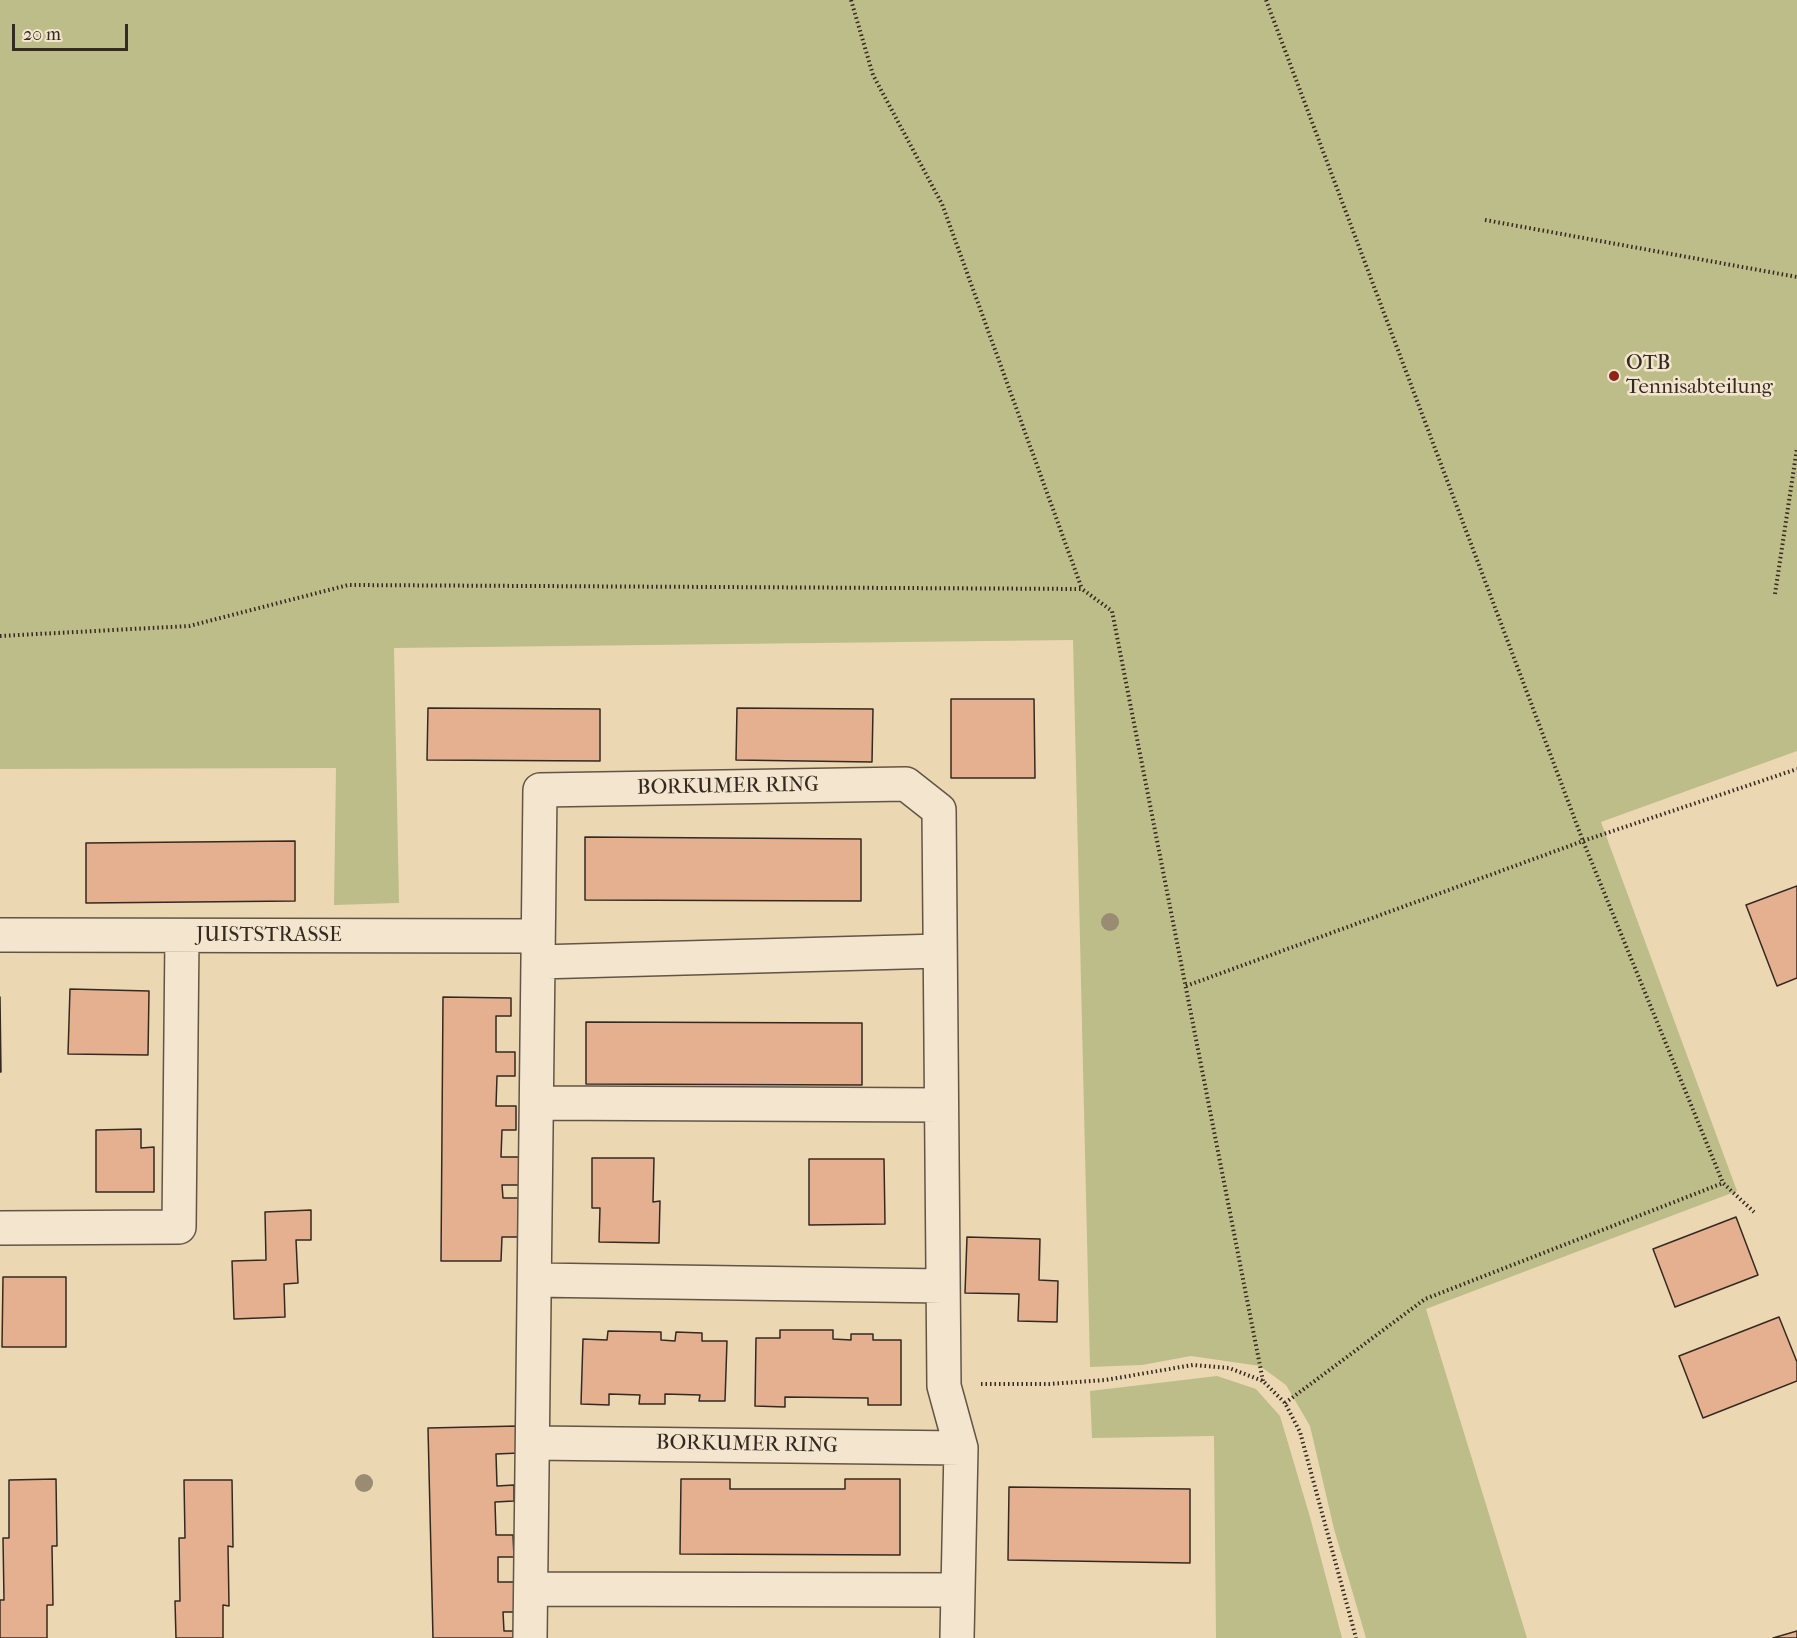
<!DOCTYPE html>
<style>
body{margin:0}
#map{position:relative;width:1797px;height:1638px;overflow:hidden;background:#ecd7b3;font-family:"IM FELL French Canon",serif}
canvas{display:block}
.scale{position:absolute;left:12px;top:24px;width:116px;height:27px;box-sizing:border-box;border:3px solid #342a22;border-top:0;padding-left:8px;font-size:18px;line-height:21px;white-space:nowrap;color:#342a22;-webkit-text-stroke:4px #f3e5ce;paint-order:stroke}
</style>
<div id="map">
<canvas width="1797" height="1638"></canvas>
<div class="scale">20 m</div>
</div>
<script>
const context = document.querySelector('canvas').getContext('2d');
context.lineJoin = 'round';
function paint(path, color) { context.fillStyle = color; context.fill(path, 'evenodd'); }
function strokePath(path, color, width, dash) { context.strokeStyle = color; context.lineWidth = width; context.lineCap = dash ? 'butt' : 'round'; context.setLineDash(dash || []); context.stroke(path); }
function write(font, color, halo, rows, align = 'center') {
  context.font = font + ' "IM FELL French Canon",serif'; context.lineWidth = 5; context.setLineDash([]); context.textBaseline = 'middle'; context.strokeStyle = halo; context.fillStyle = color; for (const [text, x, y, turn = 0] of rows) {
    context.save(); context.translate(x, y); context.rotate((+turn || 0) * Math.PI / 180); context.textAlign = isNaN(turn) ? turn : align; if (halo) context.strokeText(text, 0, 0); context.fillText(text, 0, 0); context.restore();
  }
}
const green = new Path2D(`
 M0 0H1797V751L1601 822 1737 1191 1426 1309 1527 1638H1366L1334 1529 1310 1426 1286 1385 1260 1366 1191 1356 1142 1365 1090 1367 1073 640 394 648 399 903 334 905 336 768 0 769Z
 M1217 1376 1256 1389 1280 1416 1310 1517 1342 1638H1216L1214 1436 1092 1438 1090 1391Z`);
const building = new Path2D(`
 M951 699H1034L1035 778H951Z
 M428 708 600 709V761L427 760Z
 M737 708 873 709 872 762 736 760Z
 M585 837 861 839V901L585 900Z
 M295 841V901L86 903V843Z
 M1797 886V978L1777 986 1746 905Z
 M70 989 149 991 148 1055 68 1054Z
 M0 997 1 1072H0Z
 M443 997 511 998V1016H496V1052H515V1076H497L496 1106H516V1130H502L501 1157H519V1185H502L503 1198H522V1237H502L501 1261H441Z
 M586 1022 862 1023V1085L586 1084Z
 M141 1129V1148L154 1147V1192H96V1130Z
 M592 1158H654L653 1202 660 1201 659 1243 599 1242 600 1208H592Z
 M809 1159H884L885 1224 809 1225Z
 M311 1210V1240H296L298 1283 284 1284 285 1317 234 1319 232 1261 266 1260 265 1212Z
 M1736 1217 1758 1275 1675 1307 1653 1249Z
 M967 1237 1040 1239 1039 1280 1058 1281 1057 1322 1018 1321 1019 1294 965 1293Z
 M3 1277H66V1347H2Z
 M1779 1317 1797 1362V1381L1703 1418 1679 1356Z
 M780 1330H833V1339L851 1340V1334H873V1340H901V1405H868V1398L785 1397V1407L755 1406 756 1338H780Z
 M608 1331 661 1332V1340L675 1341 676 1332 702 1333V1341H727L725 1401H699L700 1395 665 1394V1404H639L640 1395 609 1394V1405L581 1404 583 1339 607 1340Z
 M518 1426 519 1453 496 1454 497 1486 514 1485V1501L495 1502 496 1535H513L514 1557H498V1582H517L518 1612H503L504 1631H521V1638H433L428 1428Z
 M56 1479 57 1546H52L53 1605H47V1638H0V1600H4L3 1538H9V1480Z
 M681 1479H730V1489H845V1479H900V1555L680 1554Z
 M184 1480H232L233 1547 228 1546 229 1606 223 1605V1638H176L175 1601H180L179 1538H185Z
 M1009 1487 1190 1489V1563L1008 1560Z
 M1797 1631V1638H1773Z`);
const path = new Path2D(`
 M851 0 873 75 942 204 1082 589
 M1266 0 1583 841 1723 1183 1754 1212
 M1485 220 1797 277
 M1775 594 1797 448
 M0 636 189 626 348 585 1082 589 1112 611 1263 1381
 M1186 986 1583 841 1797 769
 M981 1384H1049L1105 1380 1193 1365 1229 1368 1263 1381 1285 1403 1300 1432 1356 1638
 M1285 1403 1425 1299 1723 1183`);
const minor = new Path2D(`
 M0 935 538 936
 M538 962 940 951
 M537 1103 941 1105
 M0 1228 179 1227 182 936
 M535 1280 943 1286
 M533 1443 961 1448
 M531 1589 958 1590
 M530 1638 540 790 906 784 939 810 944 1386 961 1448 957 1638`);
const trees = [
 [1110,922],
 [364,1483]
];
const markers = [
 [1614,376,6,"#8f2418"]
];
const poiNames = [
 ["OTB",1626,364],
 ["Tennisabteilung",1626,388]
];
const streetNames = [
 ["BORKUMER RING",728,787,-1],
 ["JUISTSTRASSE",269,936],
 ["BORKUMER RING",747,1445,1]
];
paint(green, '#bdbd89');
paint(building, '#e5b08f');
strokePath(building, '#342a22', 1.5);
strokePath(minor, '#625546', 36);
strokePath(path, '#342a22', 4, [1.5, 3]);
strokePath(minor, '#f3e5ce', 33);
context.fillStyle = '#9a8c72';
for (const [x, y] of trees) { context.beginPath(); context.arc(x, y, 9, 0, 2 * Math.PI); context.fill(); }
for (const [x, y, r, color] of markers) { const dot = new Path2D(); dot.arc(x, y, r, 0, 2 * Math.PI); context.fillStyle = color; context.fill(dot); strokePath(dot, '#f3e5ce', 2); }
write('21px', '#342a22', '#f3e5ce', poiNames, 'left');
write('21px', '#342a22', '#f3e5ce', streetNames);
</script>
